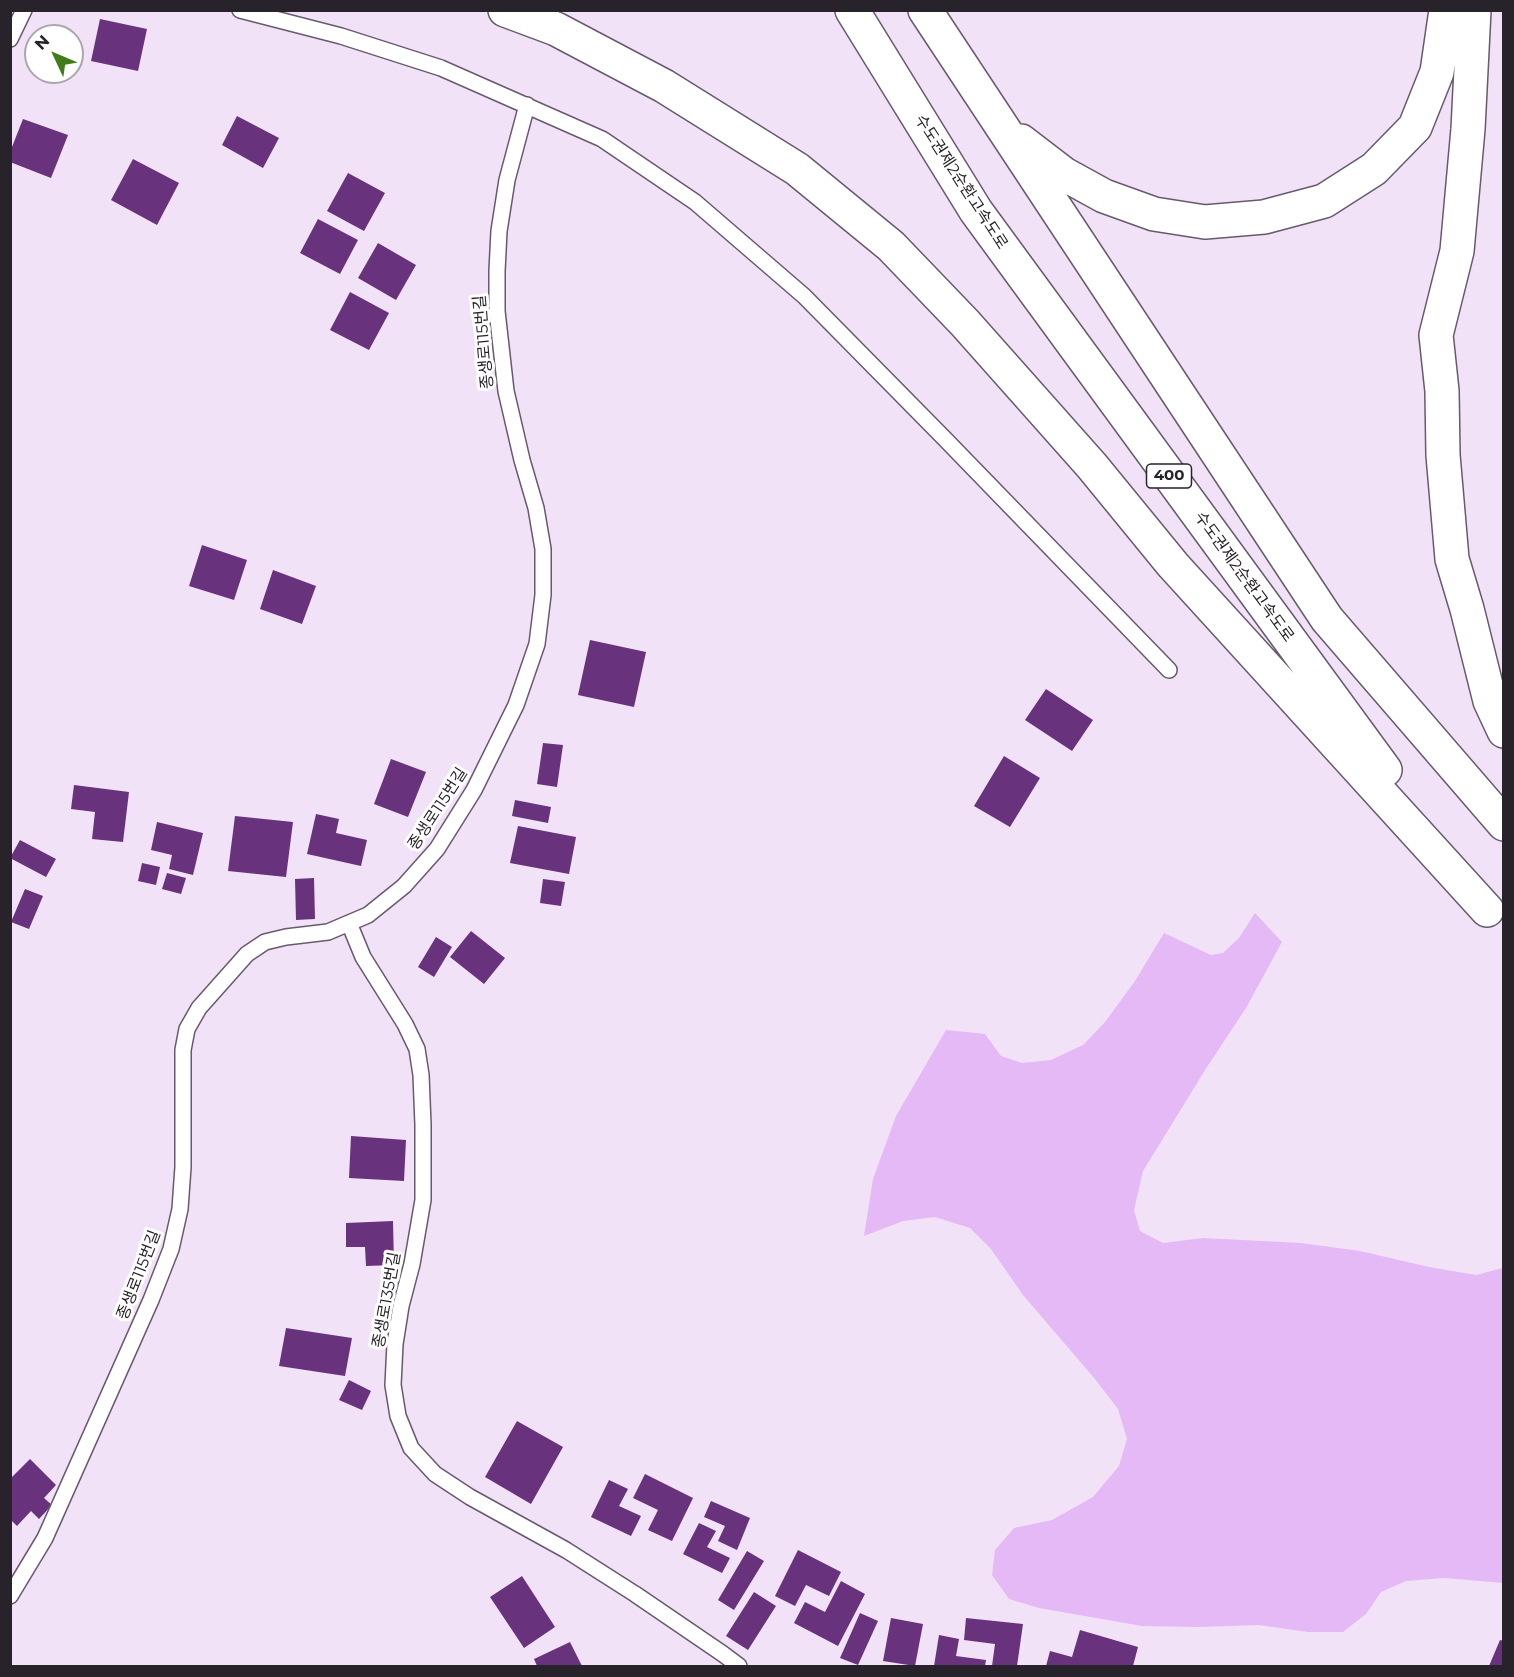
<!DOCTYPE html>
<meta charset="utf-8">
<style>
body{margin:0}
#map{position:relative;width:1514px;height:1677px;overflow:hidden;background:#f2e2f8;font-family:Montserrat,sans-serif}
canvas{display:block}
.frame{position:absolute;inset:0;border:12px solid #28222a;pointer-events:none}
.north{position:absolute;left:24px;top:24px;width:60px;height:60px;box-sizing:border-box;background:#fff;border:2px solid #a9a7aa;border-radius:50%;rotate:314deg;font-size:16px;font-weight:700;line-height:24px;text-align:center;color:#28222a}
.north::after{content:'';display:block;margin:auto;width:21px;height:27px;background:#407d1a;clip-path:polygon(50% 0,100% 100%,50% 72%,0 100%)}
</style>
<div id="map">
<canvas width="1514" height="1677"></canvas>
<div class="frame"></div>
<div class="north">N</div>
</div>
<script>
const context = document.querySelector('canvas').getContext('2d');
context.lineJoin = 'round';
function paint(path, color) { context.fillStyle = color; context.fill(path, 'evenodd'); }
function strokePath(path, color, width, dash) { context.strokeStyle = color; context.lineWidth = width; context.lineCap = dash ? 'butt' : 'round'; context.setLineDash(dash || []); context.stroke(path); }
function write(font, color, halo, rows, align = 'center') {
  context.font = font + ' Montserrat,"Noto Sans KR",sans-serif'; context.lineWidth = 6; context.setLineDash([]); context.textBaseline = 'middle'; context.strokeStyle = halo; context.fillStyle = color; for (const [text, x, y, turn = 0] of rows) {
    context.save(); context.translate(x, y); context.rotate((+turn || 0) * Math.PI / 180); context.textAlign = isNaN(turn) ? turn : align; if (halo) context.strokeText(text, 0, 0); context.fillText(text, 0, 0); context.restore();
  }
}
const green = new Path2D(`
 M1255 913 1282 942 1246 1008 1205 1070 1143 1171 1134 1210 1140 1231 1163 1243 1203 1238 1301 1243 1360 1251 1429 1267 1476 1275 1503 1268V1583L1444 1578 1406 1581 1381 1592 1366 1614 1343 1632H1308L1259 1625 1198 1627 1142 1626 1039 1608 1009 1599 992 1575 995 1550 1014 1528 1052 1520 1093 1497 1119 1466 1127 1439 1118 1409 1095 1379 1023 1295 991 1249 970 1228 935 1217 903 1221 864 1236 873 1179 896 1116 946 1030 985 1034 1001 1056 1022 1063 1051 1060 1083 1045 1105 1022 1135 981 1164 933 1211 955 1223 953 1239 938Z`);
const building = new Path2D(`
 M100 19 147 29 138 71 91 61Z
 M237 116 279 138 263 168 222 145Z
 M23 119 68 135 51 178 10 162V152Z
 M133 159 179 183 157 225 111 200Z
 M348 173 385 193 364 231 327 211Z
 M318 219 358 240 340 274 300 253Z
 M378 243 416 265 396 300 358 278Z
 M350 292 389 313 369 350 330 330Z
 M202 545 247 560 234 600 189 586Z
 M273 570 316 586 302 624 260 609Z
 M590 640 646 652 634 707 578 695Z
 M1046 689 1093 720 1072 751 1025 720Z
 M543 743 563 745 557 787 537 784Z
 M1004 756 1040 778 1010 827 974 806Z
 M391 759 426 772 408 817 374 804Z
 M74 785 129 792 123 842 92 839 95 812 71 809Z
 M515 800 551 807 548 823 512 816Z
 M316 814 339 819 336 833 367 840 361 866 307 854Z
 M235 816 293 822 286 877 228 871Z
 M157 822 203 833 193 875 169 869 172 855 151 850Z
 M518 826 576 837 569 874 510 863Z
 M20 840 56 859 46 877 10 858Z
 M142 863 160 867 156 885 138 881Z
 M167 873 186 878 181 894 162 889Z
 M314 878 315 919 296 920 295 879Z
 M543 879 565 882 561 906 540 903Z
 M25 889 43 896 29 929 11 922Z
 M471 931 505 958 484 984 450 957Z
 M436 937 452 947 434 977 418 967Z
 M351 1136 406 1140 404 1181 349 1178Z
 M393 1221 394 1265 366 1266 365 1247H346V1223Z
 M286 1328 352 1338 345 1376 279 1366Z
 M349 1380 371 1391 362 1410 339 1400Z
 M517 1421 563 1447 531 1504 485 1477Z
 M30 1459 56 1485 44 1498 52 1505 39 1519 31 1511 17 1526 10 1519V1479Z
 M645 1474 693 1498 672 1541 648 1530 658 1510 633 1498Z
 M609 1480 628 1489 619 1506 641 1516 631 1536 591 1517Z
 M711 1501 750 1518 737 1550 718 1541 725 1526 704 1517Z
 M699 1523 716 1531 707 1547 730 1558 722 1573 683 1554Z
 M798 1550 841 1572 829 1596 806 1585 795 1606 775 1596Z
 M747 1551 764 1561 734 1610 718 1600Z
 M522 1576 555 1627 524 1648 490 1597Z
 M841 1581 865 1594 838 1646 794 1623 805 1602 825 1612Z
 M754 1592 776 1606 748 1650 726 1636Z
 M860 1613 878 1621 858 1665 840 1658Z
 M891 1618 923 1624 915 1666 883 1661Z
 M966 1618 1023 1624 1017 1666H992L995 1644 964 1640Z
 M1080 1630 1138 1647 1133 1666H1046L1050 1651 1072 1657Z
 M939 1635 959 1639 956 1656 986 1660 985 1666H934Z
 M1500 1640 1504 1641V1666H1489Z
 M570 1642 582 1666H537L534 1659Z`);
const lane = new Path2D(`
 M240 10 341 36 441 68 602 139 695 202 804 296 944 438 1169 670
 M10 39 24 10
 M349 923 363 957 405 1024 417 1049 421 1075 423 1125V1200L412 1264 401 1306 395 1344 393 1385 398 1416 411 1448 435 1474 470 1497 566 1550 635 1594 723 1654 739 1666
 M10 1596 45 1538 151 1300 171 1249 180 1209 183 1167V1050L187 1029 199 1008 247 954 265 942 286 937 328 932 368 915 404 886 437 849 474 790 516 705 537 644 543 595V549L536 508 522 460 506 391 497 311V271L499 231 507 180 527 105`);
const highway = new Path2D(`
 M505 10 556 29 664 86 797 169 891 246 965 323 1092 466 1173 565 1487 910
 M852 10 976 211 1385 770
 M925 10 1327 619 1504 824
 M1474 10 1468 129 1457 251 1436 335 1442 391 1443 455 1452 559 1467 609 1490 701 1504 731
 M1021 141 1064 174 1104 196 1154 214 1205 222 1264 217 1324 201 1374 169 1415 127 1437 72 1446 10`);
const shields = [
 [1169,476,45]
];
const shieldNames = [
 ["400",1169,476]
];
const streetNames = [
 ["수도권제2순환고속도로",961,182,57],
 ["종생로115번길",484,342,-95],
 ["수도권제2순환고속도로",1244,577,54],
 ["종생로115번길",438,809,-57],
 ["종생로115번길",139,1275,-69],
 ["종생로135번길",387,1300,-80]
];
paint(green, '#e4b9f5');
paint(building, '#68327c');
strokePath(lane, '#675a6d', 18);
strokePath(highway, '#675a6d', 36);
strokePath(lane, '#fff', 15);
strokePath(highway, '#fff', 33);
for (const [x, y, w] of shields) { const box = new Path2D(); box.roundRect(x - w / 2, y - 12, w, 24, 4.5); context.fillStyle = '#fff'; context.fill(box); strokePath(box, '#28222a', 1.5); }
write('bold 15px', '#28222a', null, shieldNames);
write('16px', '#28222a', '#fff', streetNames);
</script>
